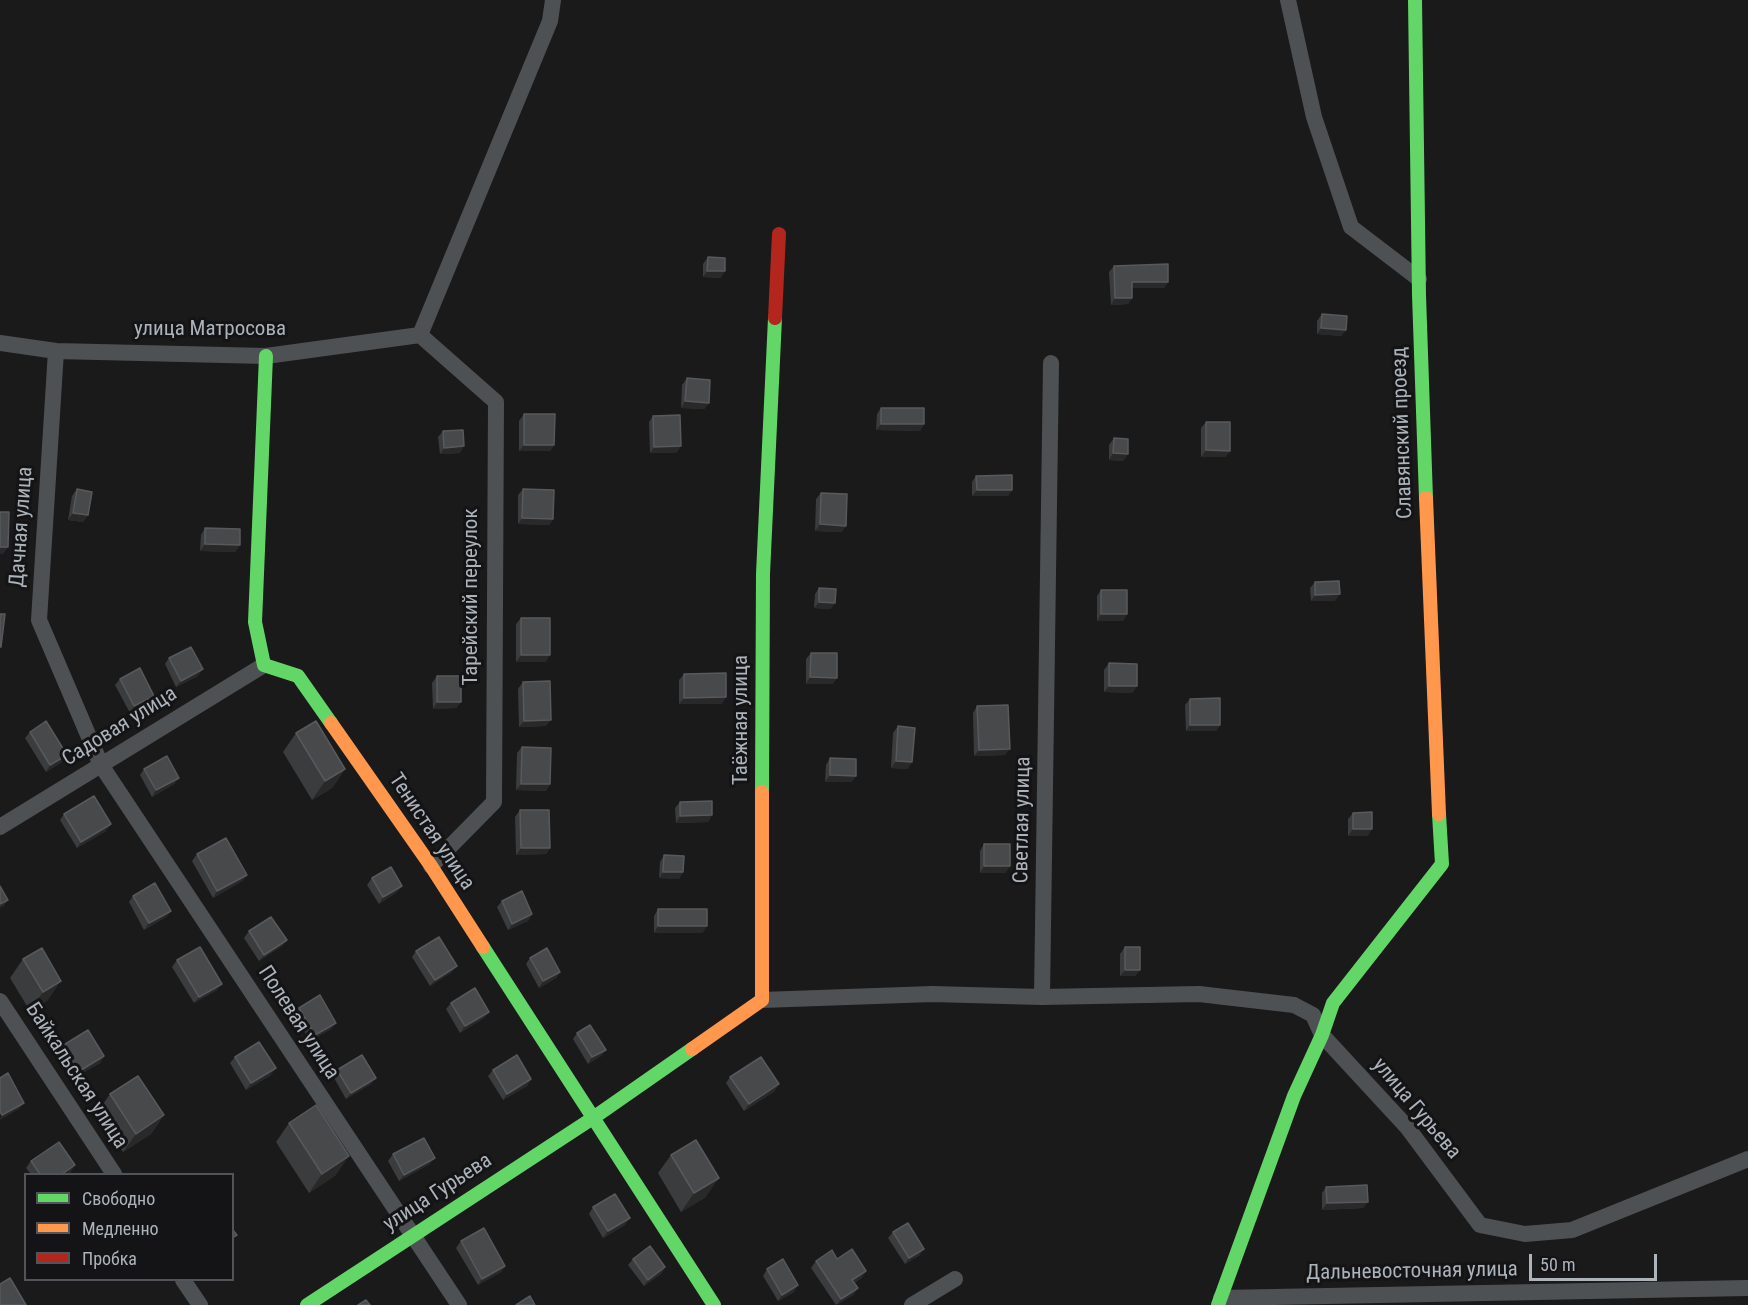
<!DOCTYPE html>
<meta charset="utf-8">
<style>
body{margin:0}
#map{position:relative;width:1748px;height:1305px;overflow:hidden;background:#1a1a1a;font-family:"Roboto Condensed",sans-serif}
canvas{display:block}
.legend{position:absolute;left:24px;top:1173px;width:210px;height:108px;box-sizing:border-box;background:#141416;border:2px solid #515458;margin:0;padding:8px 10px;list-style:none;font-size:18px;color:#acb3ba}
.legend li{display:flex;align-items:center;gap:12px;height:30px}
.legend b{width:30px;border:2px solid #515458}
.scale{position:absolute;left:1529px;top:1254px;width:128px;height:27px;box-sizing:border-box;border:3px solid #acb3ba;border-top:0;padding-left:8px;font-size:18px;line-height:21px;white-space:nowrap;color:#acb3ba;-webkit-text-stroke:4px #141416;paint-order:stroke}
</style>
<div id="map">
<canvas width="1748" height="1305"></canvas>
<ul class="legend">
<li><b style="height:8px;background:#63d668"></b>Свободно</li>
<li><b style="height:8px;background:#ff974d"></b>Медленно</li>
<li><b style="height:8px;background:#b3261e"></b>Пробка</li>
</ul>
<div class="scale">50 m</div>
</div>
<script>
const context = document.querySelector('canvas').getContext('2d');
context.lineJoin = 'round';
function strokePath(path, color, width, dash) { context.strokeStyle = color; context.lineWidth = width; context.lineCap = dash ? 'butt' : 'round'; context.setLineDash(dash || []); context.stroke(path); }
function paint(path, color) { context.fillStyle = color; context.fill(path, 'evenodd'); }
function write(font, color, halo, rows, align = 'center') {
  context.font = font + ' "Roboto Condensed",sans-serif'; context.lineWidth = 6; context.setLineDash([]); context.textBaseline = 'middle'; context.strokeStyle = halo; context.fillStyle = color; for (const [text, x, y, turn = 0] of rows) {
    context.save(); context.translate(x, y); context.rotate((+turn || 0) * Math.PI / 180); context.textAlign = isNaN(turn) ? turn : align; if (halo) context.strokeText(text, 0, 0); context.fillText(text, 0, 0); context.restore();
  }
}
const street = new Path2D(`
 M1288 0 1314 117 1351 227 1419 279
 M420 335 496 402 494 802 431 866
 M420 335 550 21 553 0
 M0 343 56 351 266 356 420 335
 M56 351 39 620 101 765 459 1305
 M0 827 264 665
 M1042 997 1199 994 1294 1005 1313 1015 1322 1035 1407 1127 1480 1225 1525 1234 1572 1230 1748 1159
 M762 1000 932 994 1042 997 1051 363
 M0 1001 114 1174
 M183 1280 200 1305
 M1221 1298 1748 1288
 M912 1305 955 1279`);
const fast = new Path2D(`
 M1415 0 1419 295 1426 498
 M266 356 255 622 264 665 298 676 331 723
 M762 792 763 574 775 318
 M483 947 714 1305
 M307 1305 593 1118 692 1049
 M1218 1305 1294 1096 1322 1035 1333 1003 1442 864 1439 814`);
const slow = new Path2D(`
 M1426 498 1439 814
 M331 723 431 866 483 947
 M692 1049 762 1000V792`);
const jam = new Path2D(`
 M775 318 779 234`);
const wall = new Path2D(`
 M708 257 721 278 703 277V264Z
 M1114 266 1168 282 1164 288H1132V298L1128 304 1111 305 1109 272Z
 M1322 314 1346 330 1341 336 1317 334V321Z
 M687 378 709 403 704 409 681 408 682 385Z
 M881 408 924 424 920 431 876 430 877 414Z
 M524 414 554 445 550 451H519V421Z
 M653 416 681 446 676 453H650L649 422Z
 M1206 422 1226 457H1201V428Z
 M443 431 460 453 440 454 438 437Z
 M1114 438 1128 454 1123 461 1109 460V445Z
 M976 476 1012 490 1008 496H972V482Z
 M77 489 88 515 83 522 68 520 72 496Z
 M523 489 553 519 549 525 518 524V495Z
 M821 493 842 532 815 531 816 499Z
 M205 528 240 545 235 552 200 551 201 535Z
 M1315 582 1335 601H1311L1310 588Z
 M819 588 831 609 814 608 815 594Z
 M1101 590 1127 614 1123 621H1097V596Z
 M521 618 546 662H516V624Z
 M811 653 833 684H806V659Z
 M169 658 198 676 176 687 165 664Z
 M1109 663 1137 686 1132 693 1104 692V670Z
 M684 674 722 704H679V680Z
 M437 676 461 702 456 708 433 709 432 683Z
 M120 679 150 702 130 713 115 685Z
 M523 682 546 726 519 727 518 689Z
 M1190 699 1220 725 1216 731H1186L1185 705Z
 M977 706 1005 755 974 756 973 713Z
 M898 726 908 769 891 768 893 733Z
 M30 732 62 762 46 772 25 738Z
 M296 733 345 769 332 788 312 800 283 752Z
 M522 747 550 784 546 791 516 790 517 753Z
 M830 758 856 776 851 782H825L826 765Z
 M144 769 179 778 174 784 152 797 140 775Z
 M680 802 712 815 708 822 676 823 675 808Z
 M520 810 550 848 546 854 516 855 515 817Z
 M1353 813 1368 836H1348V819Z
 M64 814 106 831 77 848 60 820Z
 M984 844 1010 866 1005 873H980V851Z
 M197 854 247 875 242 881 213 898 192 861Z
 M664 855 683 872 679 879 659 878 660 862Z
 M372 878 397 892 379 904 367 885Z
 M133 896 171 911 166 917 144 930 129 902Z
 M502 901 532 914 528 921 508 930 497 907Z
 M658 909 703 933H654V916Z
 M249 931 287 940 282 946 259 961 244 938Z
 M1125 947 1140 970 1135 976H1120V954Z
 M416 951 452 972 430 986 412 957Z
 M530 958 560 972 556 978 539 988 526 964Z
 M23 959 48 1000 30 1011 10 978Z
 M177 960 217 990 194 1003 172 967Z
 M451 1003 489 1012 484 1018 460 1033 446 1009Z
 M299 1008 336 1023 331 1029 310 1041 294 1014Z
 M577 1033 606 1050 601 1056 588 1064 573 1039Z
 M62 1046 104 1056 100 1063 74 1078 58 1052Z
 M235 1057 271 1075 246 1090 230 1063Z
 M337 1070 371 1084 346 1099 333 1076Z
 M493 1070 531 1079 527 1086 503 1100 488 1076Z
 M730 1077 775 1091 744 1111 726 1083Z
 M110 1094 164 1115 151 1134 123 1152 97 1113Z
 M289 1123 336 1175 309 1193 276 1142Z
 M393 1154 430 1164 399 1181 388 1161Z
 M671 1155 706 1197 681 1212 658 1173Z
 M31 1161 71 1172 67 1174H31L26 1168Z
 M1326 1187 1368 1202 1363 1208 1322 1210V1193Z
 M593 1207 625 1225 603 1238 589 1214Z
 M893 1232 920 1255 905 1264 888 1238Z
 M461 1241 505 1266 501 1272 478 1285 456 1248Z
 M633 1259 665 1267 661 1274 644 1286 628 1265Z
 M837 1259 862 1278 854 1283 858 1288 853 1295 836 1305 811 1268 816 1261Z
 M767 1269 794 1292 778 1301 763 1276Z`);
const shadedWall = new Path2D(`
 M707 271H725L721 278 703 277Z
 M1132 282H1168L1164 288H1127Z
 M1115 298H1132L1128 304 1111 305Z
 M1321 328 1346 330 1341 336 1317 334Z
 M685 401 709 403 704 409 681 408Z
 M881 424H924L920 431 876 430Z
 M524 445H554L550 451H519Z
 M464 446 460 453 440 454 444 448Z
 M681 446 676 453H650L654 447Z
 M1206 450 1230 451 1226 457H1201Z
 M1113 453 1128 454 1123 461 1109 460Z
 M977 490H1012L1008 496H972Z
 M73 513 88 515 83 522 68 520Z
 M522 518 553 519 549 525 518 524Z
 M820 524 846 526 842 532 815 531Z
 M205 544 240 545 235 552 200 551Z
 M0 547H8L3 554H0Z
 M1340 594 1335 601H1311L1315 595Z
 M819 602 835 603 831 609 814 608Z
 M1101 614H1127L1123 621H1097Z
 M521 655H550L546 662H516Z
 M203 669 198 676 176 687 181 681Z
 M810 677 837 678 833 684H806Z
 M1109 686H1137L1132 693 1104 692Z
 M154 696 150 702 130 713 134 706Z
 M726 697 722 704H679L684 698Z
 M437 702H461L456 708 433 709Z
 M551 720 546 726 519 727 524 721Z
 M1190 725H1220L1216 731H1186Z
 M1010 749 1005 755 974 756 979 750Z
 M67 755 62 762 46 772 50 765Z
 M896 761 912 762 908 769 891 768Z
 M345 769 332 788 312 800 325 781Z
 M830 775 856 776 851 782H825Z
 M179 778 174 784 152 797 156 790Z
 M521 784H550L546 791 516 790Z
 M712 815 708 822 676 823 680 816Z
 M111 824 106 831 77 848 81 842Z
 M1353 829H1372L1368 836H1348Z
 M521 848H550L546 854 516 855Z
 M984 866H1010L1005 873H980Z
 M663 872H683L679 879 659 878Z
 M247 875 242 881 213 898 217 891Z
 M402 886 397 892 379 904 383 897Z
 M8 900 4 906 0 908V904Z
 M171 911 166 917 144 930 149 923Z
 M532 914 528 921 508 930 512 924Z
 M658 926H707L703 933H654Z
 M287 940 282 946 259 961 264 955Z
 M457 966 452 972 430 986 435 980Z
 M1125 970H1140L1135 976H1120Z
 M560 972 556 978 539 988 543 981Z
 M61 981 48 1000 30 1011 43 992Z
 M222 984 217 990 194 1003 199 997Z
 M489 1012 484 1018 460 1033 465 1026Z
 M336 1023 331 1029 310 1041 315 1035Z
 M606 1050 601 1056 588 1064 592 1057Z
 M104 1056 100 1063 74 1078 78 1072Z
 M276 1068 271 1075 246 1090 251 1083Z
 M376 1078 371 1084 346 1099 351 1093Z
 M531 1079 527 1086 503 1100 507 1094Z
 M779 1084 775 1091 744 1111 749 1104Z
 M24 1103 19 1109 0 1120V1118L2 1115Z
 M164 1115 151 1134 123 1152 136 1134Z
 M349 1156 336 1175 309 1193 322 1174Z
 M435 1158 430 1164 399 1181 404 1175Z
 M75 1165 71 1172 67 1174H62Z
 M719 1178 706 1197 681 1212 694 1193Z
 M1368 1202 1363 1208 1322 1210 1327 1203Z
 M630 1218 625 1225 603 1238 608 1231Z
 M924 1249 920 1255 905 1264 909 1258Z
 M505 1266 501 1272 478 1285 482 1279Z
 M665 1267 661 1274 644 1286 648 1280Z
 M866 1271 862 1278 847 1286 852 1280Z
 M798 1285 794 1292 778 1301 782 1295Z
 M858 1288 853 1295 837 1305 841 1299Z`);
const building = new Path2D(`
 M708 257 725 258V271H707Z
 M1168 264V282H1132V298H1115L1114 266Z
 M1322 314 1347 316 1346 330 1321 328Z
 M687 378 710 380 709 403 685 401Z
 M881 408H924V424H881Z
 M524 414H555L554 445H524Z
 M680 415 681 446 654 447 653 416Z
 M1206 422H1230V451L1206 450Z
 M463 430 464 446 444 448 443 431Z
 M1114 438 1128 439V454L1113 453Z
 M1012 475V490H977L976 476Z
 M77 489 92 492 88 515 73 513Z
 M523 489 554 490 553 519 522 518Z
 M821 493 847 494 846 526 820 524Z
 M0 512H9L8 547H0Z
 M205 528 240 529V545L205 544Z
 M1339 581 1340 594 1315 595V582Z
 M819 588 836 589 835 603 819 602Z
 M1101 590H1127V614H1101Z
 M0 614H5L1 647H0Z
 M521 618H550V655H521Z
 M191 647 203 669 181 681 169 658Z
 M811 653H837V678L810 677Z
 M1109 663 1137 664V686H1109Z
 M140 668 154 696 134 706 120 679Z
 M726 673V697L684 698V674Z
 M437 676H461V702H437Z
 M550 681 551 720 524 721 523 682Z
 M1220 698V725H1190V699Z
 M1008 705 1010 749 979 750 977 706Z
 M46 721 67 755 50 765 30 732Z
 M316 721 345 769 325 781 296 733Z
 M898 726 915 728 912 762 896 761Z
 M522 747 551 748 550 784H521Z
 M167 756 179 778 156 790 144 769Z
 M830 758 856 759V776L830 775Z
 M94 796 111 824 81 842 64 814Z
 M712 801V815L680 816V802Z
 M520 810H549L550 848H521Z
 M1372 812V829H1353V813Z
 M226 838 247 875 217 891 197 854Z
 M984 844H1010V866H984Z
 M664 855 684 856 683 872H663Z
 M391 867 402 886 383 897 372 878Z
 M155 883 171 911 149 923 133 896Z
 M0 886 8 900 0 904Z
 M522 891 532 914 512 924 502 901Z
 M658 909H707V926H658Z
 M271 917 287 940 264 955 249 931Z
 M439 937 457 966 435 980 416 951Z
 M200 947 222 984 199 997 177 960Z
 M1125 947H1140V970H1125Z
 M42 948 61 981 43 992 23 959Z
 M547 948 560 972 543 981 530 958Z
 M475 988 489 1012 465 1026 451 1003Z
 M320 995 336 1023 315 1035 299 1008Z
 M590 1025 606 1050 592 1057 577 1033Z
 M88 1030 104 1056 78 1072 62 1046Z
 M259 1042 276 1068 251 1083 235 1057Z
 M362 1055 376 1078 351 1093 337 1070Z
 M517 1055 531 1079 507 1094 493 1070Z
 M761 1057 779 1084 749 1104 730 1077Z
 M8 1073 24 1103 2 1115 0 1112V1078Z
 M138 1076 164 1115 136 1134 110 1094Z
 M316 1105 349 1156 322 1174 289 1123Z
 M424 1138 435 1158 404 1175 393 1154Z
 M696 1140 719 1178 694 1193 671 1155Z
 M59 1142 75 1165 62 1174H40L31 1161Z
 M1367 1185 1368 1202 1327 1203 1326 1187Z
 M615 1194 630 1218 608 1231 593 1207Z
 M908 1223 924 1249 909 1258 893 1232Z
 M484 1228 505 1266 482 1279 461 1241Z
 M232 1229 237 1235 232 1238Z
 M650 1246 665 1267 648 1280 633 1259Z
 M852 1249 866 1271 852 1280 858 1288 841 1299 816 1261 832 1250 837 1259Z
 M783 1259 798 1285 782 1295 767 1269Z
 M10 1278 26 1305H0V1284Z
 M530 1296 535 1305H516Z
 M366 1300 370 1305H358Z`);
const streetNames = [
 ["улица Матросова",210,330],
 ["Славянский проезд",1403,433,-92],
 ["Дачная улица",22,527,-86],
 ["Тарейский переулок",472,597,-90],
 ["Таёжная улица",742,720,-90],
 ["Садовая улица",120,727,-32],
 ["Светлая улица",1023,820,-89],
 ["Тенистая улица",431,832,56],
 ["Полевая улица",298,1023,57],
 ["Байкальская улица",76,1076,57],
 ["улица Гурьева",1416,1109,50],
 ["улица Гурьева",438,1193,-33],
 ["Дальневосточная улица",1412,1272,-1]
];
strokePath(street, '#4e5153', 16);
strokePath(fast, '#63d668', 14);
strokePath(slow, '#ff974d', 14);
strokePath(jam, '#b3261e', 14);
paint(wall, '#3b3c3d');
paint(shadedWall, '#29292a');
paint(building, '#48494b');
strokePath(building, '#57595c', 1.5);
write('21px', '#acb3ba', '#141416', streetNames);
</script>
